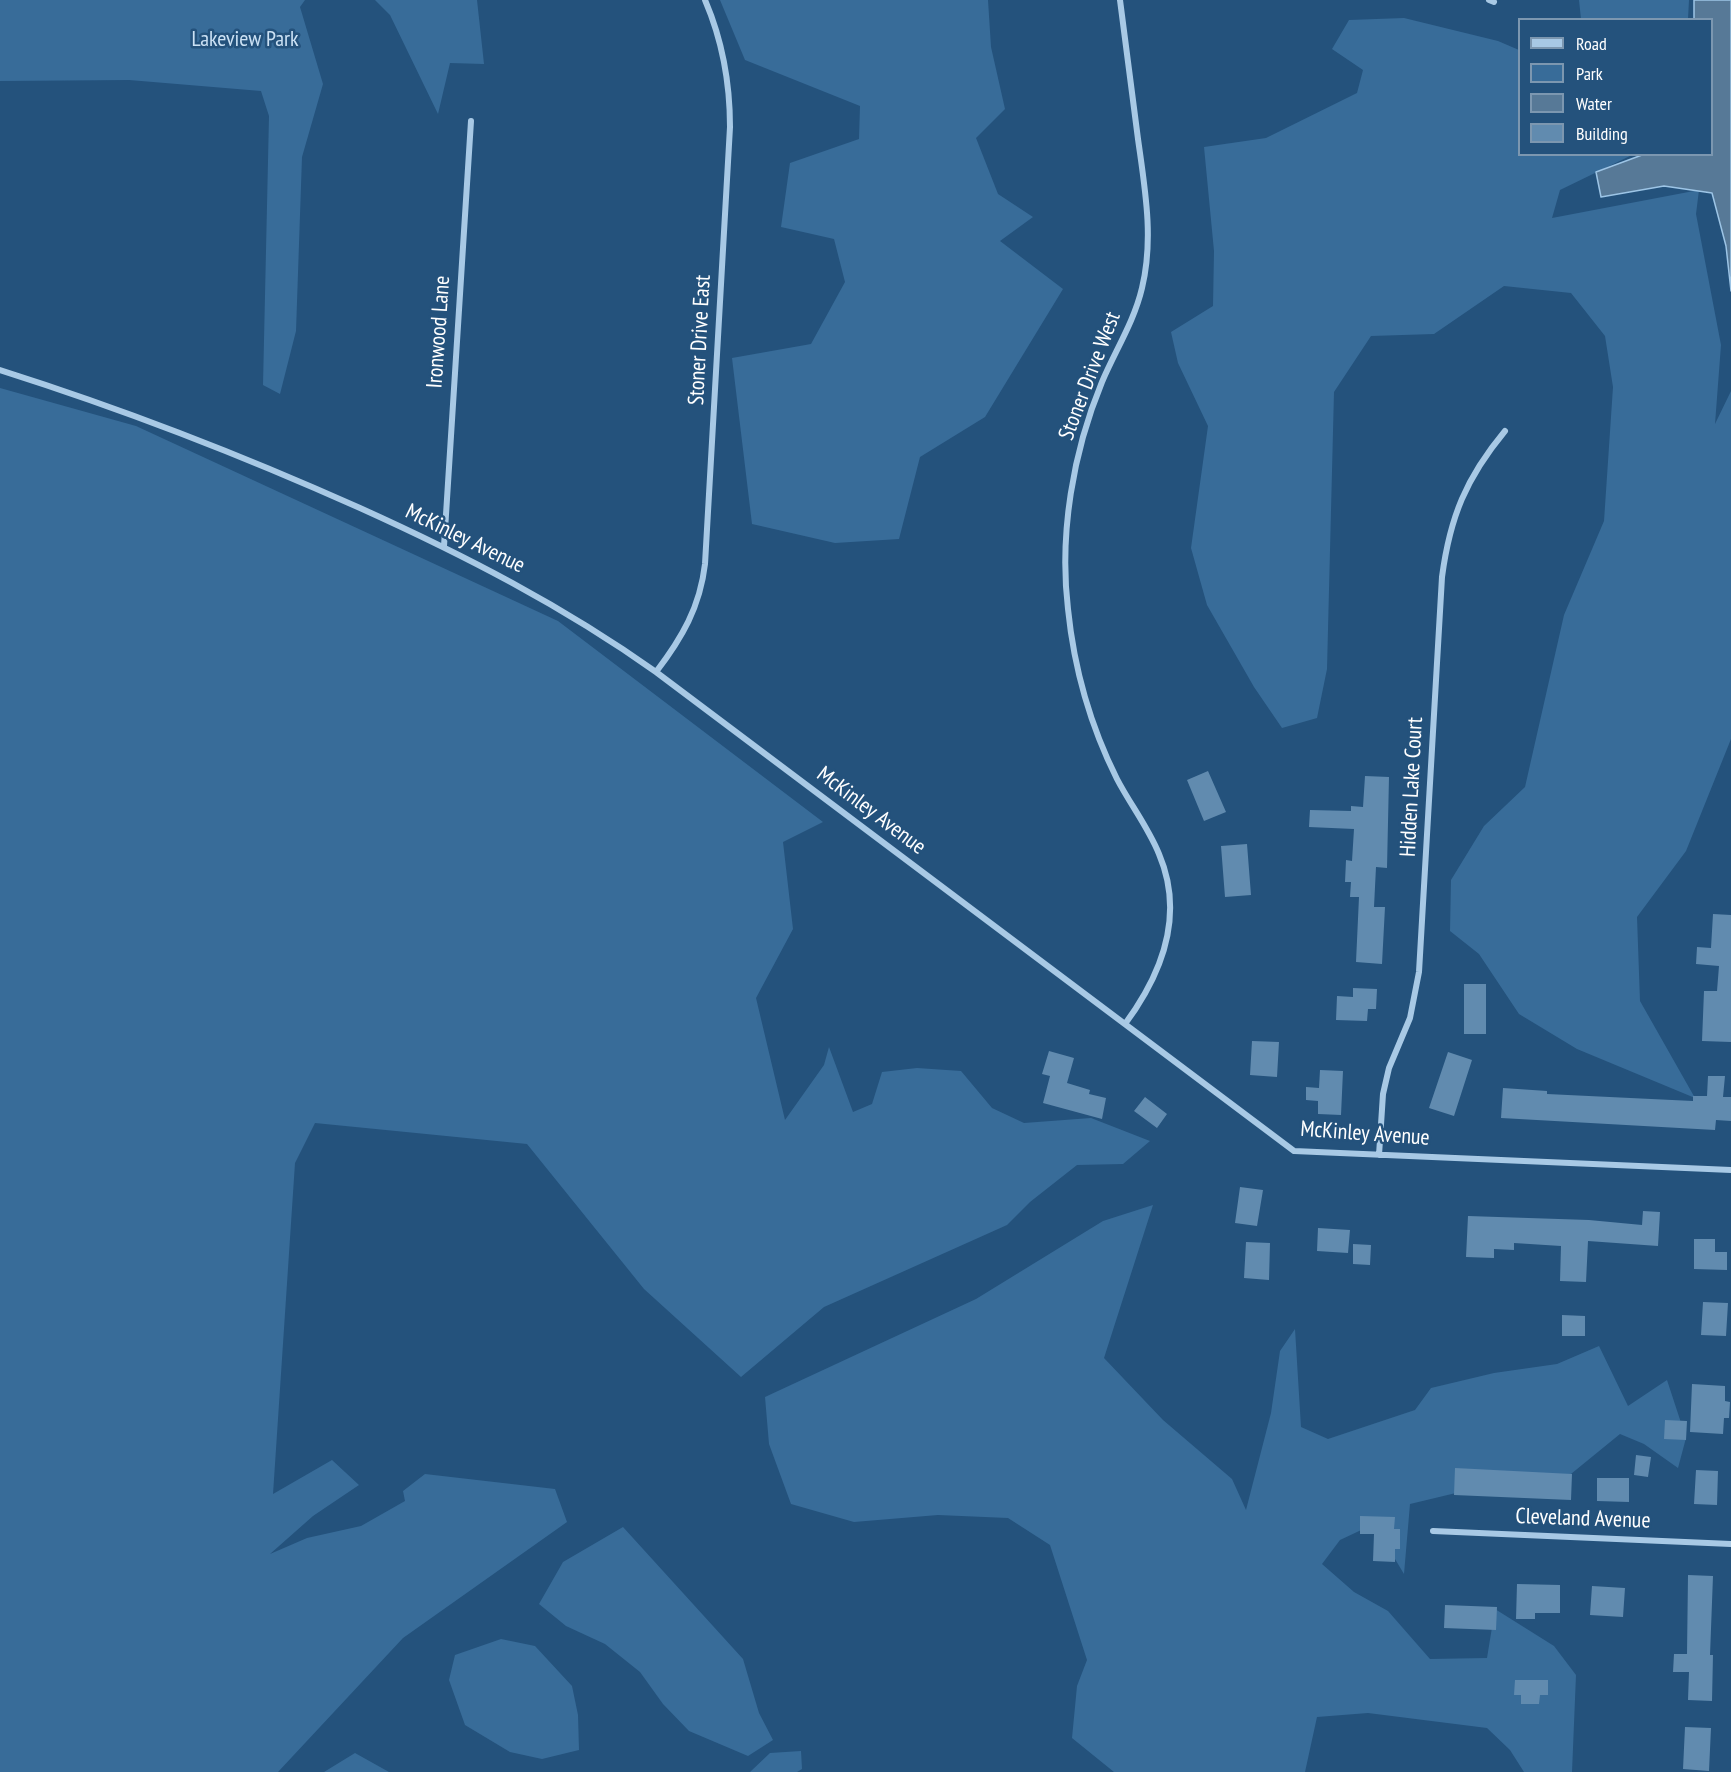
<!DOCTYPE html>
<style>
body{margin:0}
#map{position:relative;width:1731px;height:1772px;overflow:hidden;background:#24527c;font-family:"PT Sans Narrow",sans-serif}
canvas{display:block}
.legend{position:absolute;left:1518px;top:18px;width:195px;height:138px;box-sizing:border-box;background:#24527c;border:2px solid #7c97b0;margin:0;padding:8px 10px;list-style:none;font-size:18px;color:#fff}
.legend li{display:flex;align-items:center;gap:12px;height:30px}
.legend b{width:30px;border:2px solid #7c97b0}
</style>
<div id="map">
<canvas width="1731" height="1772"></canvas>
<ul class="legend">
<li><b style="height:8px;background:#a8c9e5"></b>Road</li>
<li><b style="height:16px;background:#386c99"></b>Park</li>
<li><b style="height:16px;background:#577997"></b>Water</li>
<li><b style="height:16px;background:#618baf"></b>Building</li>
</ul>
</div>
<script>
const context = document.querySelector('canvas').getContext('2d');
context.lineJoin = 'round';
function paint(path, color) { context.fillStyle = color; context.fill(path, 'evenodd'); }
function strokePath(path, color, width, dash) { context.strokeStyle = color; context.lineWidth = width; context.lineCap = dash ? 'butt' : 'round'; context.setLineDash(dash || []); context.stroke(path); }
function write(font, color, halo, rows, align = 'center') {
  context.font = font + ' "PT Sans Narrow",sans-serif'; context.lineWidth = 5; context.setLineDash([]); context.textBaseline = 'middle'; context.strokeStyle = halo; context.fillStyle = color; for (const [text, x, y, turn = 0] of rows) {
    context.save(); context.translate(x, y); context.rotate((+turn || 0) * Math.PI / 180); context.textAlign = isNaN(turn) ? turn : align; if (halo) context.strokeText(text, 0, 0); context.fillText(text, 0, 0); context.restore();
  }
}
const green = new Path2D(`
 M0 0H305L300 7 323 84 302 157 296 331 280 394 263 385 269 116 261 91 129 80 0 81Z
 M375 0H477L484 64 450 63 438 114 390 15Z
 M720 0H988L991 47 1005 109 976 138 998 194 1033 217 1000 241 1063 289 985 417 920 457 899 539 835 543 752 524 732 358 811 344 845 282 834 239 781 227 790 163 859 139 860 106 745 60Z
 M1579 0H1689L1688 19H1581Z
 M1404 18 1498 41 1519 50 1520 154 1632 155 1560 190 1552 218 1699 190 1696 214 1721 345 1715 424 1731 391V739L1686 851 1637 917 1640 1001 1695 1098 1577 1049 1519 1014 1479 954 1450 931 1451 880 1484 826 1525 787 1564 615 1604 521 1613 387 1605 336 1571 293 1504 286 1434 334 1371 336 1334 392 1327 669 1317 718 1282 728 1254 687 1207 605 1191 548 1208 426 1178 363 1171 332 1213 306 1214 251 1204 147 1266 138 1357 93 1363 70 1332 49 1349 20Z
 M0 388 136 426 558 621 823 822 783 842 793 929 756 998 785 1120 824 1065 829 1047 853 1112 872 1104 882 1072 917 1068 961 1071 992 1108 1024 1123 1091 1118 1150 1141 1123 1164 1077 1165 1030 1202 1007 1225 824 1307 741 1377 644 1289 527 1144 315 1123 295 1163 273 1494 332 1460 359 1485 313 1516 270 1554 307 1538 361 1526 405 1501 403 1491 425 1474 555 1489 567 1522 403 1638 278 1772H0Z
 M1153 1205 1104 1358 1163 1420 1232 1479 1246 1510 1271 1413 1280 1351 1295 1329 1301 1427 1328 1439 1415 1410 1431 1388 1494 1373 1557 1364 1599 1346 1628 1406 1667 1380 1686 1438 1678 1468 1644 1444 1620 1434 1555 1487 1506 1481 1410 1504 1404 1574 1374 1524 1340 1540 1322 1564 1354 1592 1388 1611 1430 1659 1487 1658 1495 1609 1554 1646 1576 1675 1572 1772H1524L1510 1750 1487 1728 1368 1713 1317 1717 1305 1772H1114L1072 1738 1077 1686 1087 1660 1050 1545 1008 1518 938 1515 854 1522 791 1504 769 1444 765 1397 976 1299 1103 1221Z
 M623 1527 743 1659 759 1713 773 1740 748 1756 689 1731 663 1704 640 1672 605 1644 566 1626 539 1604 563 1562Z
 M501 1639 535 1646 572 1686 578 1715 579 1750 542 1759 510 1752 465 1725 449 1680 455 1655Z
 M801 1751 802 1769 797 1772H750L770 1753Z
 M355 1753 389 1772H324Z`);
const water = new Path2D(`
 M1694 0H1731V291L1726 246 1712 193 1664 186 1601 197 1596 172 1642 155 1712 154V20L1694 19Z`);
const building = new Path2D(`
 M1208 771 1226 812 1204 821 1187 780Z
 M1365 776 1389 777 1387 868 1376 867 1374 907H1385L1382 964 1356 962 1359 897H1350L1351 882H1345L1346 860 1352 861 1354 829 1309 827 1310 810 1351 811V806L1363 807Z
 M1247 844 1251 895 1225 897 1221 846Z
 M1713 914 1731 915V1042L1702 1041 1704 991H1717L1719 966 1696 964 1697 947 1711 948Z
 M1464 984H1486V1034H1464Z
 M1353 988 1377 989 1376 1009H1368L1367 1021 1336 1020 1337 996 1353 997Z
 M1252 1041 1279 1042 1277 1077 1250 1075Z
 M1049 1051 1074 1058 1067 1083 1090 1090 1089 1094 1106 1098 1102 1119 1043 1103 1050 1076 1042 1074Z
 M1448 1052 1472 1060 1454 1116 1429 1108Z
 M1320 1070 1343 1071 1341 1115 1318 1114V1101L1306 1100V1087L1319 1088Z
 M1708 1076H1725L1723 1097H1731V1121L1716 1120 1715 1130 1501 1118 1503 1088 1547 1091V1094L1693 1101V1096H1707Z
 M1145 1097 1167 1114 1157 1128 1134 1111Z
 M1240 1187 1263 1190 1257 1226 1235 1223Z
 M1643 1211 1660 1212 1658 1246 1588 1241 1586 1282 1560 1281 1561 1246 1514 1243V1250L1494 1249V1258L1466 1257 1468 1216 1589 1220 1642 1225Z
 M1318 1228 1350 1230 1348 1253 1317 1251Z
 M1694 1239H1715V1252H1727V1270L1694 1269Z
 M1246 1242 1270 1243 1269 1280 1244 1278Z
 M1353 1244 1371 1245 1370 1265 1353 1264Z
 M1703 1302 1728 1303 1726 1336 1701 1335Z
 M1562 1315 1585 1316V1336H1562Z
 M1692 1384 1725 1386V1401L1730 1402 1729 1418H1724L1723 1434 1690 1432Z
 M1665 1420 1687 1421 1686 1440 1664 1439Z
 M1636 1455 1651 1457 1648 1477 1634 1475Z
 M1455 1468 1572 1474 1571 1500 1454 1495Z
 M1696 1470 1718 1471 1717 1505 1694 1504Z
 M1597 1478H1629V1502L1597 1501Z
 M1360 1516 1395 1517 1394 1529H1400V1549H1395V1562L1373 1561 1374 1534H1360Z
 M1688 1575 1713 1576 1710 1655H1713L1712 1701 1688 1700 1689 1672H1673L1674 1654H1687Z
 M1517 1584 1560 1585V1613H1535V1619H1516Z
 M1592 1586 1625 1588 1623 1617 1590 1615Z
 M1445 1605 1497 1607 1496 1630 1444 1628Z
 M1515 1680H1548V1695H1540L1539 1704H1521V1695H1514Z
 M1685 1727 1711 1728 1709 1771 1683 1769Z`);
const street = new Path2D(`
 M1120 0C1126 46 1132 93 1138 139 1145 189 1154 239 1142 288 1134 322 1115 351 1102 382 1073 452 1059 534 1068 609 1074 668 1090 725 1117 779 1130 804 1148 827 1159 854 1185 915 1162 974 1125 1024
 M1489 0 1494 2
 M0 370C123 409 242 455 360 508 464 555 563 606 656 672L1294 1151 1731 1170
 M444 546 471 121
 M656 672C682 638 700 607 705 564L730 127C730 82 723 42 705 0
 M1379 1155 1383 1094 1389 1068 1410 1018 1419 972 1442 577C1450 517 1466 478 1505 431
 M1433 1531 1731 1544`);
const parkNames = [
 ["Lakeview Park",245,40]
];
const streetNames = [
 ["Ironwood Lane",439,332,-86],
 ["Stoner Drive East",700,340,-87],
 ["Stoner Drive West",1090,376,-69],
 ["McKinley Avenue",465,539,26],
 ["Hidden Lake Court",1412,787,-87],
 ["McKinley Avenue",871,811,37],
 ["McKinley Avenue",1365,1134,4],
 ["Cleveland Avenue",1583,1519,2]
];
paint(green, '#386c99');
paint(water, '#577997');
strokePath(water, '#9dc5e6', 1.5);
paint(building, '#618baf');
strokePath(street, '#a8c9e5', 6);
write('22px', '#cbe1f4', '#24527c', parkNames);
write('22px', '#fff', '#24527c', streetNames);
</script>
